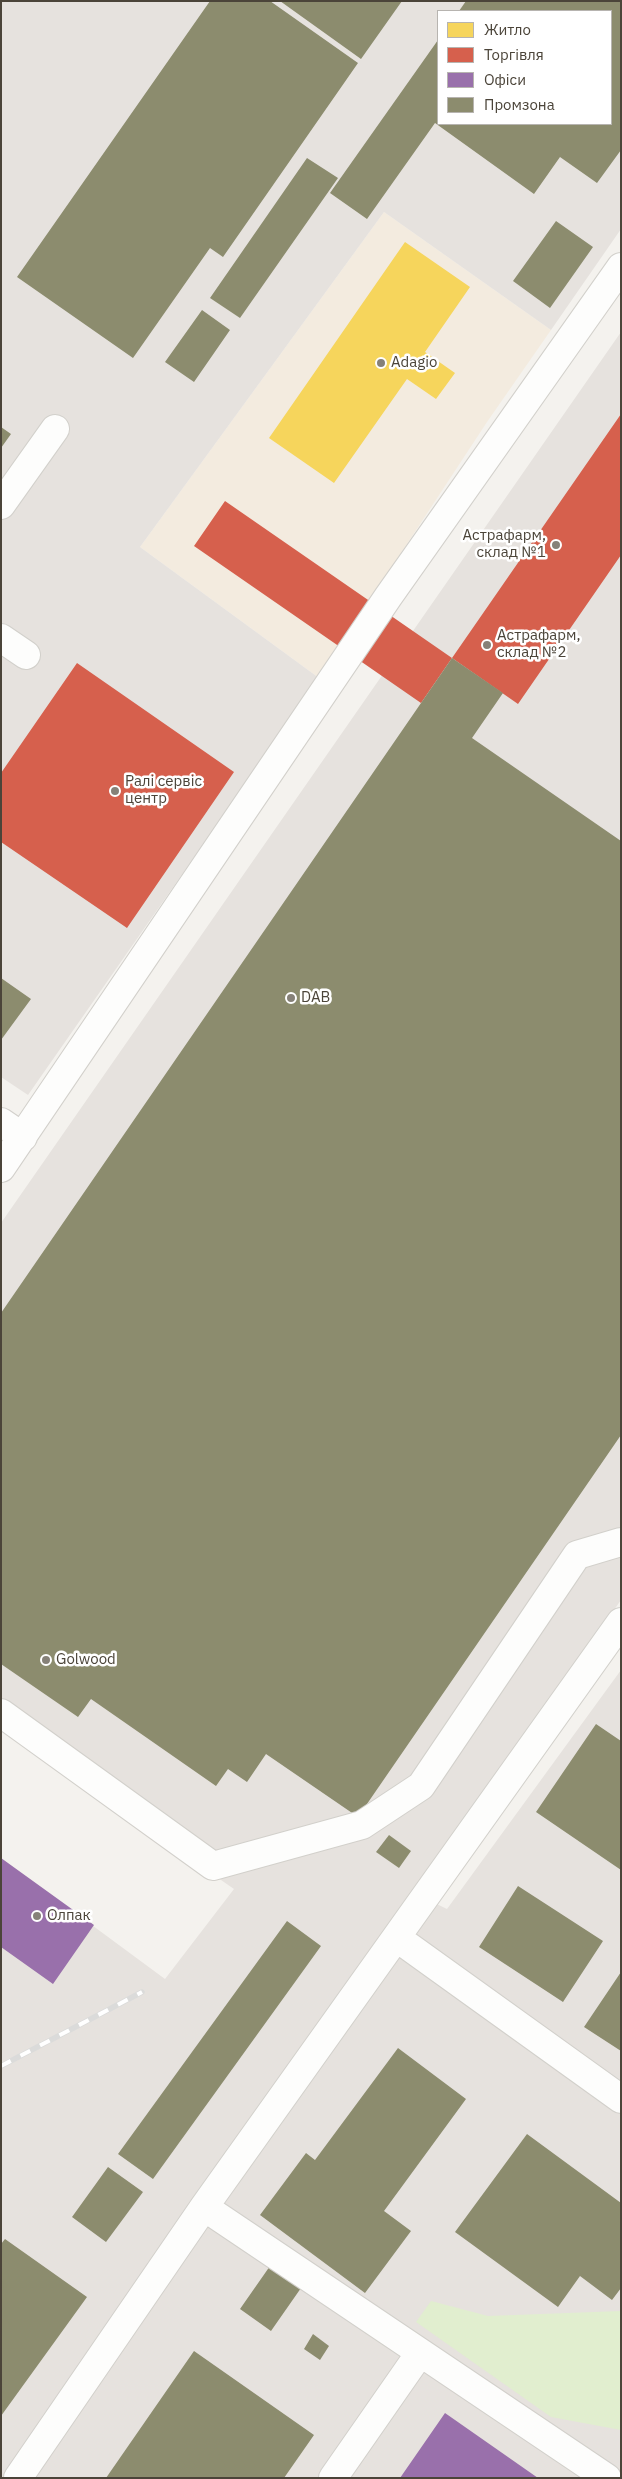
<!DOCTYPE html>
<meta charset="utf-8">
<style>
body{margin:0}
#map{position:relative;width:622px;height:2479px;overflow:hidden;background:#f4f2ee;font-family:"IBM Plex Sans",sans-serif}
canvas{display:block}
.frame{position:absolute;inset:0;border:2px solid #4b4439;pointer-events:none}
.legend{position:absolute;left:437px;top:10px;width:175px;height:115px;box-sizing:border-box;background:#fff;border:1px solid #b7b4b0;margin:0;padding:6px 9px;list-style:none;font-size:15px;color:#4b4439}
.legend li{display:flex;align-items:center;gap:10px;height:25px}
.legend b{width:25px;border:1px solid #b7b4b0}
</style>
<div id="map">
<canvas width="622" height="2479"></canvas>
<div class="frame"></div>
<ul class="legend">
<li><b style="height:14px;background:#f6d55c"></b>Житло</li>
<li><b style="height:14px;background:#d6604d"></b>Торгівля</li>
<li><b style="height:14px;background:#9970ab"></b>Офіси</li>
<li><b style="height:14px;background:#8c8c6e"></b>Промзона</li>
</ul>
</div>
<script>
const context = document.querySelector('canvas').getContext('2d');
context.lineJoin = 'round';
function paint(path, color) { context.fillStyle = color; context.fill(path, 'evenodd'); }
function strokePath(path, color, width, dash) { context.strokeStyle = color; context.lineWidth = width; context.lineCap = dash ? 'butt' : 'round'; context.setLineDash(dash || []); context.stroke(path); }
function write(font, color, halo, rows, align = 'center') {
  context.font = font + ' "IBM Plex Sans",sans-serif'; context.lineWidth = 5; context.setLineDash([]); context.textBaseline = 'middle'; context.strokeStyle = halo; context.fillStyle = color; for (const [text, x, y, turn = 0] of rows) {
    context.save(); context.translate(x, y); context.rotate((+turn || 0) * Math.PI / 180); context.textAlign = isNaN(turn) ? turn : align; if (halo) context.strokeText(text, 0, 0); context.fillText(text, 0, 0); context.restore();
  }
}
const commercial = new Path2D(`
 M384 212 551 330 487 422 319 678 140 547Z`);
const industrial = new Path2D(`
 M1 1H621V229L551 330 384 212 140 547 319 678 28 1095 1 1077ZM438 11H611V124H438Z
 M621 332V1600L414 1893 447 1909 621 1670V2478H1V1858L165 1979 234 1889 1 1728V1223Z`);
const green = new Path2D(`
 M431 2301 488 2316 621 2311V2430L551 2417 416 2322Z`);
const homes = new Path2D(`
 M405 242 470 287 425 352 455 373 436 399 407 379 334 483 269 438Z`);
const shops = new Path2D(`
 M621 414V555L518 704 452 658Z
 M225 501 452 658 421 703 194 546Z
 M77 663 234 772 127 928 1 842V773Z`);
const offices = new Path2D(`
 M1 1858 94 1925 53 1984 1 1947Z
 M445 2413 538 2478H400Z`);
const industry = new Path2D(`
 M210 1H270L358 63 223 257 210 248 133 358 17 277Z
 M280 1H402L361 59Z
 M466 1H621V150L597 183 560 157 534 194 435 123 367 219 330 193 438 40V124H611V11H459Z
 M307 158 338 178 240 318 210 298Z
 M556 221 593 247 550 308 513 281Z
 M202 310 230 330 194 382 165 362Z
 M1 427 11 434 1 448Z
 M452 658 503 693 472 738 621 841V1435L358 1817 266 1754 247 1782 228 1769 216 1786 91 1699 78 1717 1 1664V1313Z
 M1 978 31 999 1 1040Z
 M596 1724 621 1741V1870L536 1812Z
 M389 1835 411 1851 399 1868 376 1852Z
 M518 1886 603 1941 563 2002 479 1947Z
 M287 1921 321 1946 153 2179 118 2154Z
 M621 1972V2051L584 2027Z
 M398 2048 466 2099 384 2211 411 2231 365 2293 260 2215 306 2153 315 2160Z
 M527 2134 621 2203V2288L612 2300 580 2276 558 2307 455 2232Z
 M108 2167 143 2192 106 2242 72 2217Z
 M5 2239 87 2297 1 2416V2244Z
 M270 2266 301 2288 271 2331 240 2309Z
 M313 2334 329 2346 320 2360 304 2349Z
 M194 2351 314 2435 284 2478H106Z`);
const minor = new Path2D(`
 M1 505 55 429
 M1 638 26 655
 M1 1122 23 1137
 M1 1168 388 597 621 267
 M1 1713 213 1866 362 1825 421 1786 577 1555 621 1542
 M397 1938 621 2099
 M204 2207 607 2478
 M18 2478 204 2207 621 1622
 M333 2478 420 2353`);
const rail = new Path2D(`
 M1 2066 142 1992`);
const markers = [
 [381,363,5,"#868178"],
 [556,545,5,"#868178"],
 [487,645,5,"#868178"],
 [115,791,5,"#868178"],
 [291,998,5,"#868178"],
 [46,1660,5,"#868178"],
 [37,1916,5,"#868178"]
];
const poiNames = [
 ["Adagio",391,363],
 ["Астрафарм,",546,536,"right"],
 ["склад №1",546,553,"right"],
 ["Астрафарм,",497,636],
 ["склад №2",497,653],
 ["Ралі сервіс",125,782],
 ["центр",125,799],
 ["DAB",301,998],
 ["Golwood",56,1660],
 ["Олпак",47,1916]
];
paint(commercial, '#f3ebdf');
paint(industrial, '#e6e2de');
paint(green, '#e1eecf');
paint(homes, '#f6d55c');
paint(shops, '#d6604d');
paint(offices, '#9970ab');
paint(industry, '#8c8c6e');
strokePath(minor, '#d2d0cb', 30);
strokePath(minor, '#fdfdfc', 28);
strokePath(rail, '#dbdbda', 5.5);
strokePath(rail, '#fff', 4, [11]);
for (const [x, y, r, color] of markers) { const dot = new Path2D(); dot.arc(x, y, r, 0, 2 * Math.PI); context.fillStyle = color; context.fill(dot); strokePath(dot, '#fff', 2); }
write('15px', '#4b4439', '#fff', poiNames, 'left');
</script>
